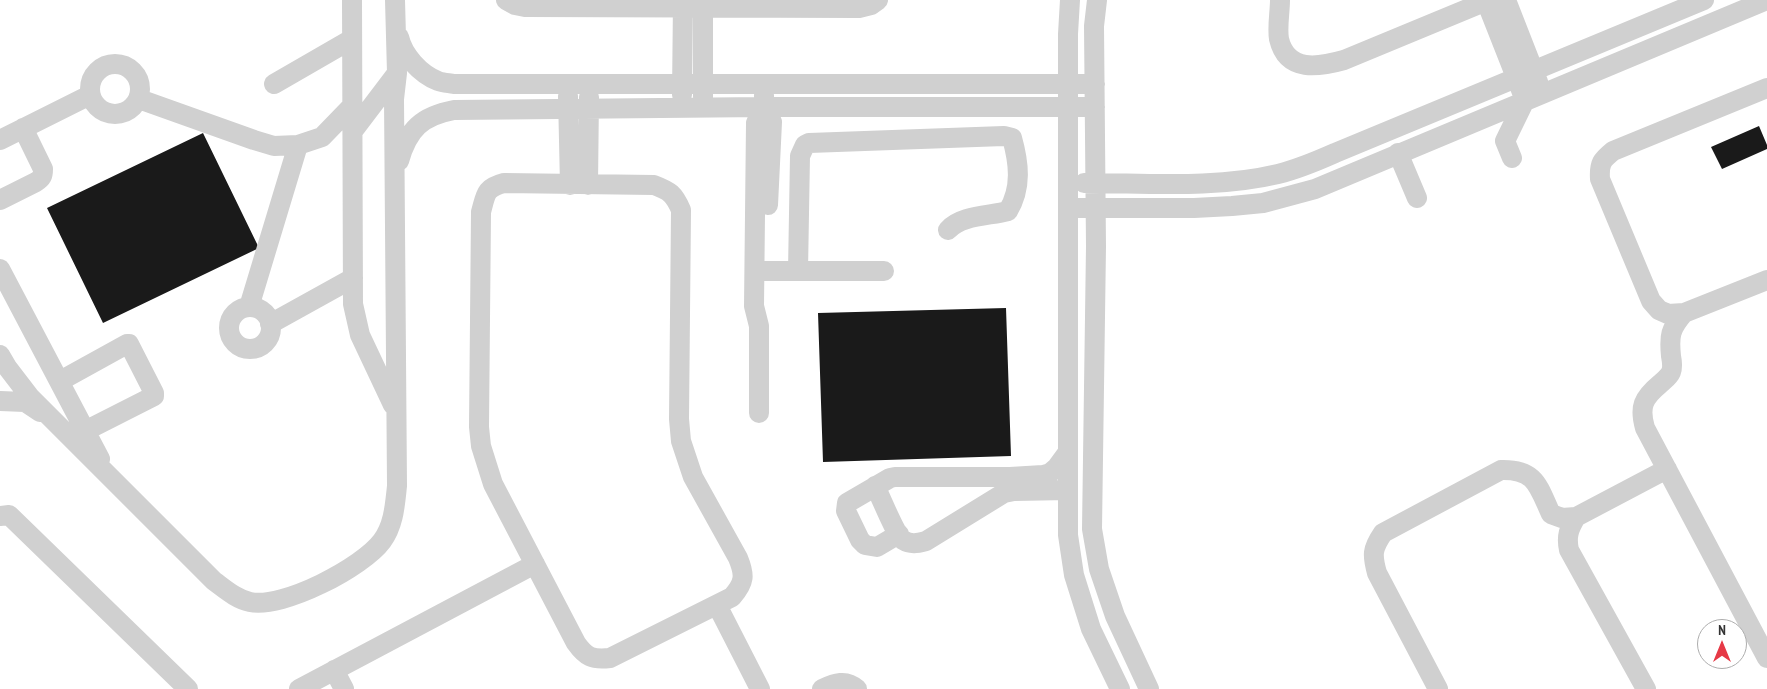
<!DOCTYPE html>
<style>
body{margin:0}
#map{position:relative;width:1767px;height:689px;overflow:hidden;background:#fff;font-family:"PT Sans Narrow",sans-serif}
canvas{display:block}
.north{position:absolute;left:1697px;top:619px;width:50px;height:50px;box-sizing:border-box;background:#fff;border:1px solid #adadad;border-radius:50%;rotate:0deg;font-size:14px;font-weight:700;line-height:20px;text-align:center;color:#333}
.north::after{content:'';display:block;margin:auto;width:18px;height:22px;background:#e63946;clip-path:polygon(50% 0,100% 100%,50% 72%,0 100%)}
</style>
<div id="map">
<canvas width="1767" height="689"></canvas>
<div class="north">N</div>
</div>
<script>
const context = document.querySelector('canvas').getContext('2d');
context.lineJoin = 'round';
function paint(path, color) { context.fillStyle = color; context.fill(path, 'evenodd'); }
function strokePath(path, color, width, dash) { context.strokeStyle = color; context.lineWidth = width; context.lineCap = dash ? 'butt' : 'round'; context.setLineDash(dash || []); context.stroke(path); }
const building = new Path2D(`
 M1759 126 1767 145V149L1722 169 1711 147Z
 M203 133 259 248 103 323 47 208Z
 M1006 308 1011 456 823 462 818 313Z`);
const minor = new Path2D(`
 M352 0 353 304 360 335 393 405
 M506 0 515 5 525 7 859 8 871 5 878 0
 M703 0V97
 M1070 0 1068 34V535L1074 575 1091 629 1120 689
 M1097 0 1094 26 1096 246 1092 529 1099 569 1115 616 1149 689
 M1280 0C1280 12 1277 27 1279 39 1287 73 1319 67 1344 60L1489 0
 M1506 0 1538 82
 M1486 1 1525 100 1505 141 1512 158
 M399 37C403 55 420 74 438 81 443 83 449 83 454 84H1095
 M90 89a25 25 0 1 1 50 0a25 25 0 1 1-50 0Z
 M274 84 352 39
 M1767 88 1613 151C1602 160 1599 163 1600 179L1651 301 1659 310 1668 314 1684 313 1767 280
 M682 95 683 0
 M568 96 570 185
 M139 99 254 140 274 146 298 145 322 137 353 105
 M764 107 772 122 768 205
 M353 131 397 73
 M0 140 90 95
 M1398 153 1417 198
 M399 161C408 129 422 116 454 110L764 107H1095
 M504 183 654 185C670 191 674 194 681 210L679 419 681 441 693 477 738 558C745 575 745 582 732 597L610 658C592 660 586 657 576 643L493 484 481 446 479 427 481 212C486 194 485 188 504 183Z
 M1084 183C1147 183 1215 189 1278 174 1298 169 1317 161 1335 153L1704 0
 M588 185 589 97
 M0 200 36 182C42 178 43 176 43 169L23 128
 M1068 208H1194L1232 206 1263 203 1315 189 1767 0
 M0 269 100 459
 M755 271H884
 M798 271 800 156 805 145 809 143 1004 136 1012 138C1019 163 1022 188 1008 211 990 216 961 215 948 230
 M249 307 298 145
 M229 328a21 21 0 1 1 42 0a21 21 0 1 1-42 0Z
 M1684 313C1670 329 1669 336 1671 356 1672 361 1673 367 1671 372 1669 377 1664 380 1660 384 1643 398 1639 407 1645 428L1767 658
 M270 324 353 278
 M0 355 7 367 30 397 214 581C225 589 236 599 250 602 283 609 363 567 382 541 394 525 395 504 397 486L394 99 397 73 395 0
 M60 381 127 344H129L154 393V396L85 431
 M0 401 25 402 40 412
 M759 413V326L754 306 756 123 764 107V95
 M875 486C881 497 895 534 903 540 911 545 918 543 926 541L1004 493 1014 491 1068 490
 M0 516 9 515 188 689
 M1576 517C1569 529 1566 536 1569 550L1646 689
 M899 534 877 547 865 545 860 540 846 511 847 503 890 478 895 477H1010L1043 475 1050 473 1057 467 1068 452
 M717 605 760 689
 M334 670 344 689
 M299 689 535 564
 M822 689C835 683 846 679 857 689
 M1438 689 1377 573C1372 555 1372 549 1383 533L1501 470C1536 469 1538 486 1551 514L1562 518 1576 517 1667 469`);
paint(building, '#1a1a1a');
strokePath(minor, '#d0d0d0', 20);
</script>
